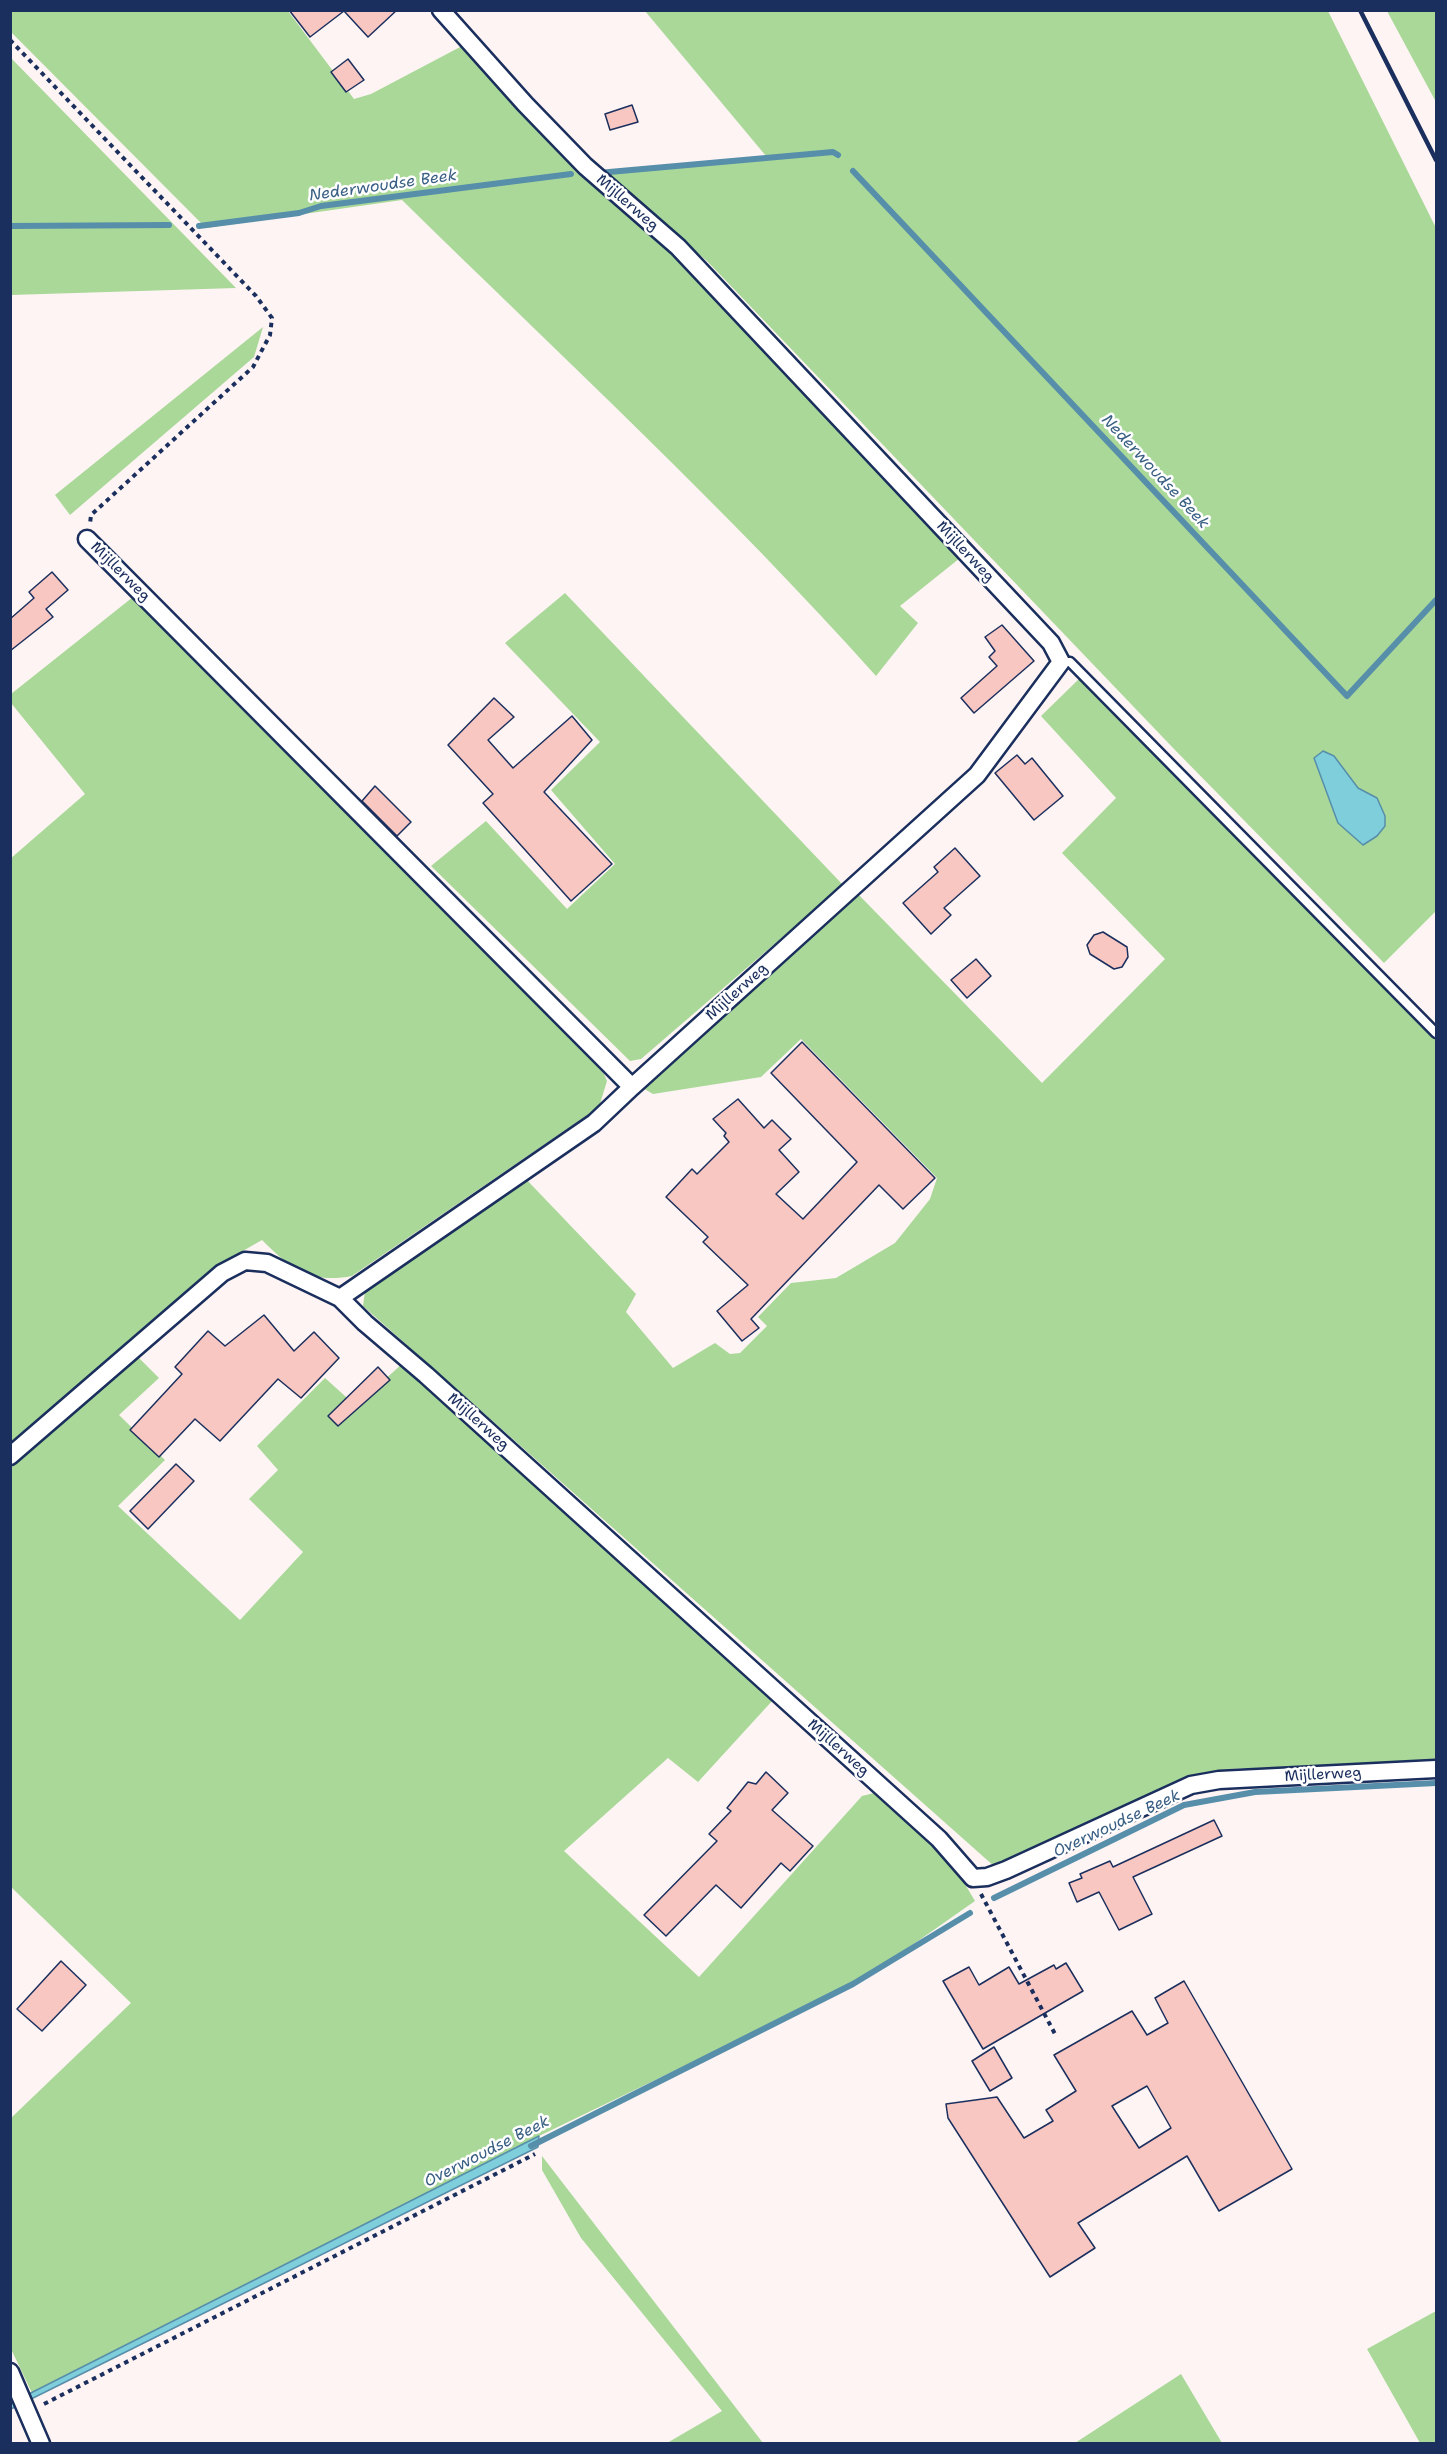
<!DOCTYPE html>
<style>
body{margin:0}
#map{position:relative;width:1447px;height:2454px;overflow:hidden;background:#fef4f3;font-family:"Shantell Sans",sans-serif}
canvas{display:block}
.frame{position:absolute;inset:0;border:12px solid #1b2f5e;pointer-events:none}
</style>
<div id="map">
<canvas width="1447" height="2454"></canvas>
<div class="frame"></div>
</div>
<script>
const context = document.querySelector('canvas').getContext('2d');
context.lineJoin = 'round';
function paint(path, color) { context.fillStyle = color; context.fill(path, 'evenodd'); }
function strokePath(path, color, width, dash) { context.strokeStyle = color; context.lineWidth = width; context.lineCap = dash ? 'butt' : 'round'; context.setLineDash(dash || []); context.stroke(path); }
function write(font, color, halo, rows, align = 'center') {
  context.font = font + ' "Shantell Sans",sans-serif'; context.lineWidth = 5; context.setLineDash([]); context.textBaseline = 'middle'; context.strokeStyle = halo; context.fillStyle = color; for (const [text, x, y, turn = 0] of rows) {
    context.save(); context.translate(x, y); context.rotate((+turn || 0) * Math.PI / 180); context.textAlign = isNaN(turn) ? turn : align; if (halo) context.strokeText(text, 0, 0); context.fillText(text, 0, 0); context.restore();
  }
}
const green = new Path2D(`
 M10 11H288L354 99 371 94 462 46 528 121 583 174 643 225 965 554 900 606 918 623 876 676C727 509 561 356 402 200L206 228 11 32Z
 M645 11H1328L1436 228V911L1384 963 1175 750 707 261 601 173 766 156ZM1334 756 1358 788 1377 798 1338 823 1314 758Z
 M1387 11H1436V102Z
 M11 58 236 288 11 295Z
 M263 327 254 357 70 515 55 495Z
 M565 593 843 885 641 1059 630 1061 431 866 486 821 567 909 615 864 551 790 600 742 505 643Z
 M133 597 552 1018 604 1074 607 1081 599 1107 352 1276C310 1284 290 1268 262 1240L227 1260 11 1445 10 859 85 794 11 703V694Z
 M1081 677 1436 1038V1762L1226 1769 1185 1777 995 1867 363 1306 365 1291 523 1176 636 1294 626 1312 673 1368 715 1343 730 1354 740 1353 767 1326 758 1317 791 1283 836 1278 895 1243 930 1199 937 1178 801 1039 761 1077 653 1094 641 1087 857 893 1042 1083 1165 959 1062 853 1116 798 1041 716Z
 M137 1356 159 1378 119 1415 165 1460 118 1506 240 1620 303 1552 249 1499 278 1470 257 1446 325 1378 356 1406 404 1362 773 1700 698 1782 668 1758 564 1851 699 1977 862 1796 878 1792C922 1830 946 1850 975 1901L861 1981 539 2136 32 2393 11 2349V2118L131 2003 11 1887V1464Z
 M542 2156 763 2443H667L722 2411 581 2238 542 2170Z
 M1436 2311V2443H1420L1367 2349Z
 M1181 2374 1222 2443H1075Z`);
const water = new Path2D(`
 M1323 751 1334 756 1358 788 1377 798 1385 816V826L1377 836 1363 845 1338 823 1314 758Z
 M539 2136 538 2147 11 2409V2403Z`);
const stream = new Path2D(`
 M853 171 1347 696 1436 600
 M598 173 833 152 838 155
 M10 226 169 225
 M199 226 299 213 321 206 571 174
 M994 1898 1184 1805 1255 1792 1436 1783
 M531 2146 853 1984 970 1913`);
const building = new Path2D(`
 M289 10H397L368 37 344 11 310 37Z
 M348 59 364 80 346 92 331 72Z
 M632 105 638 122 610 130 605 114Z
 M52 572 68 590 46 609 53 617 10 651V619L34 598 29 592Z
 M1002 625 1034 661 974 713 961 698 997 666 989 657 995 651 985 637Z
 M494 698 514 717 488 740 513 768 572 716 592 740 544 792 612 864 571 901 483 803 493 794 448 745Z
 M1017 755 1025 764 1032 758 1063 796 1034 820 995 773Z
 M375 786 411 822 397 836 362 801Z
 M955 848 980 876 944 908 951 915 931 934 903 903 938 872 934 867Z
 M1103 932 1127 947 1128 957 1122 967 1114 969 1090 954 1087 945 1094 935Z
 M976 959 991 976 967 998 951 980Z
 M802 1042 935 1178 903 1209 879 1185 751 1319 759 1328 742 1341 717 1311 748 1285 703 1242 708 1237 666 1197 692 1169 697 1174 729 1142 724 1136 726 1133 713 1119 738 1099 764 1128 772 1120 791 1139 779 1150 799 1172 776 1194 803 1219 857 1162 771 1073Z
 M264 1315 294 1351 314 1332 339 1358 301 1398 278 1379 220 1441 195 1419 159 1457 130 1430 182 1374 175 1367 208 1331 225 1346Z
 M378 1367 390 1380 338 1426 328 1416Z
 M176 1464 194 1481 148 1529 130 1511Z
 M766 1772 788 1793 772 1810 813 1846 790 1871 781 1863 741 1908 716 1885 666 1936 644 1915 717 1841 709 1834 731 1811 727 1808 748 1782 756 1784Z
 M1214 1820 1222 1836 1133 1877 1152 1914 1119 1930 1099 1892 1077 1902 1069 1883 1082 1878 1080 1874 1110 1861 1113 1867Z
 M61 1961 86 1985 42 2031 17 2009Z
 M1066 1963 1083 1991 983 2049 943 1981 969 1967 979 1985 1009 1967 1019 1984 1054 1965 1056 1969Z
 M1184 1981 1292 2169 1219 2211 1187 2156 1078 2223 1095 2248 1050 2277 948 2118 946 2104 997 2097 1024 2138 1053 2121 1046 2110 1076 2091 1054 2055 1132 2011 1147 2035 1168 2023 1155 1998ZM1147 2086 1171 2128 1139 2148 1112 2106Z
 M994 2047 1012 2078 990 2091 972 2061Z`);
const path = new Path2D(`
 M10 40 256 296 272 318 270 335 253 367 91 515 90 524
 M981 1894 1055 2034
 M44 2404 535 2154`);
const service = new Path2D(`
 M1061 662H1070L1436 1033`);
const minor = new Path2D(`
 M441 10 525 104 585 166 678 247 1051 643 1061 662 977 775 632 1087
 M340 1298 365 1323 426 1375 939 1839 973 1878 987 1877 1006 1870 1191 1785 1219 1780 1436 1769
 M10 1456 222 1273 245 1261 267 1263 340 1298 594 1123 632 1087 87 539
 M10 2372 41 2444`);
const rail = new Path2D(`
 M1360 10 1436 160`);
const streetNames = [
 ["Mijllerweg",627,203,41],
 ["Mijllerweg",965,552,47],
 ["Mijllerweg",120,572,45],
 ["Mijllerweg",737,992,-42],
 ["Mijllerweg",478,1422,42],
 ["Mijllerweg",838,1748,42],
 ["Mijllerweg",1323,1775,-3]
];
const waterNames = [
 ["Nederwoudse Beek",383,186,-8],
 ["Nederwoudse Beek",1155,472,47],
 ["Overwoudse Beek",1117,1824,-25],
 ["Overwoudse Beek",487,2152,-27]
];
paint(green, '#a9d898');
paint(water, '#7fcedc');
strokePath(water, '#578eaa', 1.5);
strokePath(stream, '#578eaa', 6);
paint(building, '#f8c7c2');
strokePath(building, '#1b2f5e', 1.5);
strokePath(service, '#1b2f5e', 13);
strokePath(minor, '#1b2f5e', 21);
strokePath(path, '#1b2f5e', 4, [4.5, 4.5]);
strokePath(service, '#fff', 8);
strokePath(minor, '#fff', 16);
strokePath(rail, '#1b2f5e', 4.5);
write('15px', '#1b2f5e', '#fff', streetNames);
write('italic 16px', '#395f84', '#fff', waterNames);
</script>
